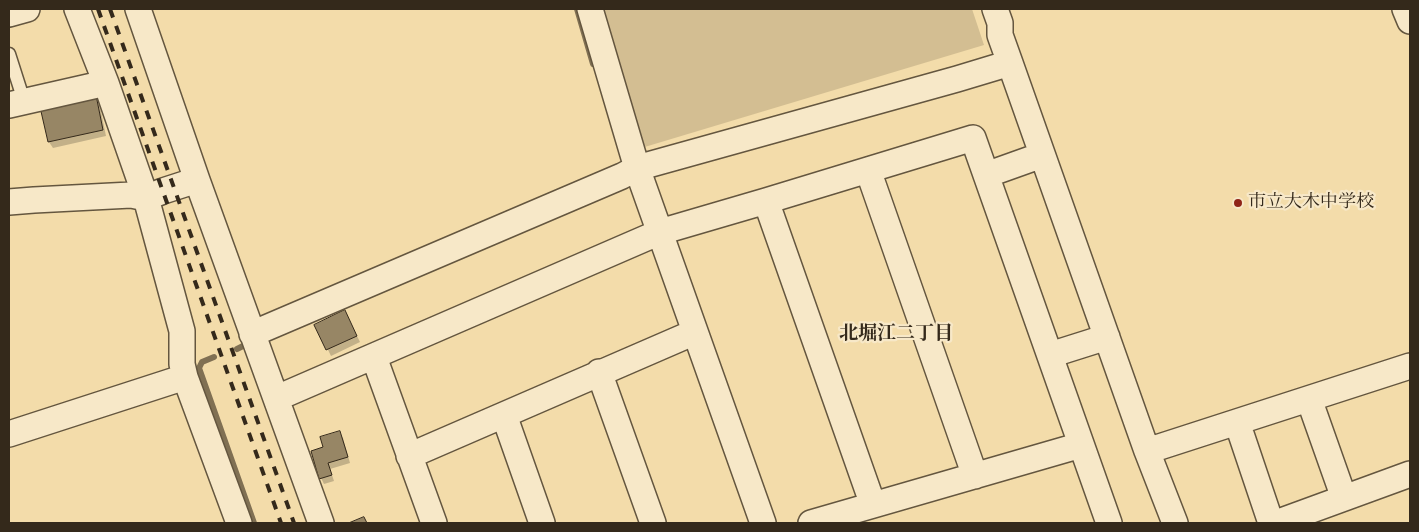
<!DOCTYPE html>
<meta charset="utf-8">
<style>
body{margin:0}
#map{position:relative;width:1419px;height:532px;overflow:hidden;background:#f3dcaa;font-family:"IM FELL Double Pica",serif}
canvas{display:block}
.frame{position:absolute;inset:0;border:10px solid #34291b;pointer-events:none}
</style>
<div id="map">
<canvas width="1419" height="532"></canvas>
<div class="frame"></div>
</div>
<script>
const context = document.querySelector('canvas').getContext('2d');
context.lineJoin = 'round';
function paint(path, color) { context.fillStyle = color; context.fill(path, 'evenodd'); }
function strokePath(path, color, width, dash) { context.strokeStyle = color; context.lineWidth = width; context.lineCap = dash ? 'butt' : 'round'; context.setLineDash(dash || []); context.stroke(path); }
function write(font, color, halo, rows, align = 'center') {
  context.font = font + ' "IM FELL Double Pica","Noto Serif JP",serif'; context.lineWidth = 4.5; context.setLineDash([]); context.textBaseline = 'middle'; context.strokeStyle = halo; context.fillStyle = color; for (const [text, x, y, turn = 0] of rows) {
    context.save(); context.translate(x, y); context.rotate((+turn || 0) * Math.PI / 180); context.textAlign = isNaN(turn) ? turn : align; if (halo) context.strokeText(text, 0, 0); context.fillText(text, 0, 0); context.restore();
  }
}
const green = new Path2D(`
 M595 9H972L984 45 638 149Z`);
const shadow = new Path2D(`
 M95 96 99 102 106 136 53 148 49 142Z
 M348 318 360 342 331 356 316 325Z
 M339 432 343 438 350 463 330 469 334 481 324 484 321 478 325 448Z`);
const stream = new Path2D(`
 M577 9 593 64
 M237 349 245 345
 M214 357 202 362 199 368 254 523`);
const building = new Path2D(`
 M96 95 103 130 48 142 40 107Z
 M345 310 357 336 326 350 314 325Z
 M340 431 348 457 328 463 332 475 319 479 311 451 323 447 320 437Z
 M364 517 367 523H349Z`);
const lane = new Path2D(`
 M9 54 24 101`);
const street = new Path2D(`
 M77 9 106 83 146 198 182 331V364L185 377 239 523
 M138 9 197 180 321 523
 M590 9 637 168 763 523
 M995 9 1000 23V35L1010 63 1147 451 1175 523
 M1405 9 1410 21
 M9 14 27 9
 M9 105 106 83
 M868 170 975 476
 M986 175 1042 155
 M766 201 873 505
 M9 202 34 200 131 195 146 198 163 191 197 180
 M252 334 622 176 637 168 957 79 1010 63
 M1050 355 1107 337
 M374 357 434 523
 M599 372 653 523
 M277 398 660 232 766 201 973 138 1109 523
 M1309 399 1344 498
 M504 415 542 523
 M1237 422 1271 523
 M9 434 185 377
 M1147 451 1410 366
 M409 456 695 332
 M811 523 1081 445
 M1276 523 1410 474`);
const rail = new Path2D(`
 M98 9 281 523
 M110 9 294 523`);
const markers = [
 [1238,203,5,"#8f2418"]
];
const poiNames = [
 ["市立大木中学校",1248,203]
];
const neighbourhoodNames = [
 ["北堀江二丁目",896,335]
];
paint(green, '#d3be92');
paint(shadow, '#0003');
strokePath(stream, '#807053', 6);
paint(building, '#978665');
strokePath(building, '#34291b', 1);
strokePath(lane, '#64563f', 15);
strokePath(street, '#64563f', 28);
strokePath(lane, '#f7e8c8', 12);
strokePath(street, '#f7e8c8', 25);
strokePath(rail, '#34291b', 4, [9, 9]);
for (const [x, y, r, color] of markers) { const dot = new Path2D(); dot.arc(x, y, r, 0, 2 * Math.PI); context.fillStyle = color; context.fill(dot); strokePath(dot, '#f7e8c8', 2); }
write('18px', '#34291b', '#f7e8c8', poiNames, 'left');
write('bold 19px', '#34291b', '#f7e8c8', neighbourhoodNames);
</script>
